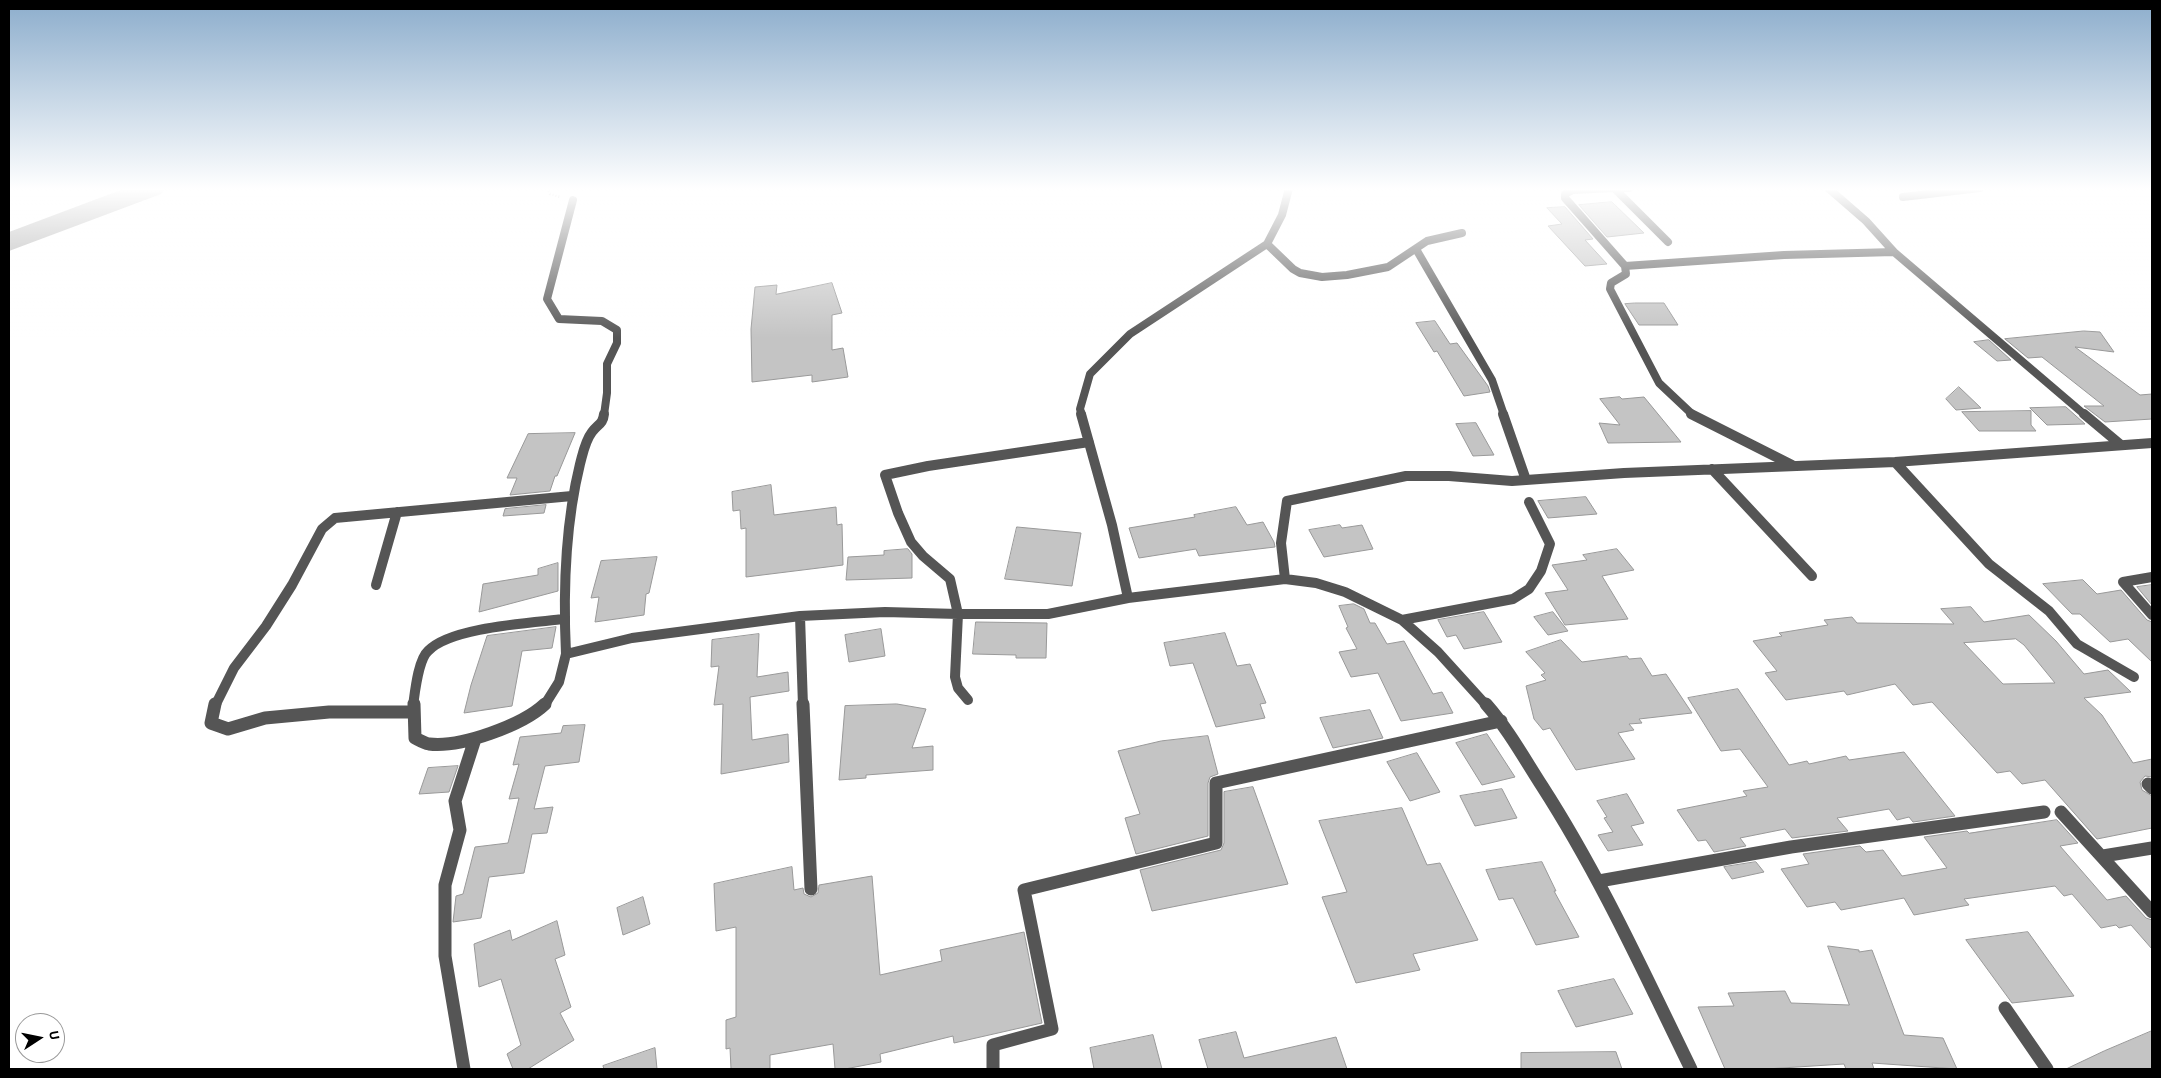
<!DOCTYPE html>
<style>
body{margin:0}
#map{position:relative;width:2161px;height:1078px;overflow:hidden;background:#fff;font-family:"Alegreya Sans",sans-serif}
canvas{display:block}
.frame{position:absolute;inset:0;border:10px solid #000;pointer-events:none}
.north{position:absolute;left:15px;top:1013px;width:50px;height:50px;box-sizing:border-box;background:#fff;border:1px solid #999;border-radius:50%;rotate:79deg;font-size:14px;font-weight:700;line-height:20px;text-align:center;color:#000}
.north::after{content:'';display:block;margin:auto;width:18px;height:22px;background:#000;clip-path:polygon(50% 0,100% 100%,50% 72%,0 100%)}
</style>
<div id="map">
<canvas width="2161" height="1078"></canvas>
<div class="frame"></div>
<div class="north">U</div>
</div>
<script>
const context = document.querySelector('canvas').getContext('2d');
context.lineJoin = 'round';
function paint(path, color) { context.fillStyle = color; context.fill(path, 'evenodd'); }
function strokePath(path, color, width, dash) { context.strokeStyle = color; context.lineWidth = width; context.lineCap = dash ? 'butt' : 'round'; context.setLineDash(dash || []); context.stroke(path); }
const river = new Path2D(`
 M126 188H165L161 194 9 251V232Z`);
const building = new Path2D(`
 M1612 202 1644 233 1607 237 1579 205Z
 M1565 207 1593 239 1585 240 1607 264 1585 266 1548 226 1562 224 1547 208Z
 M832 283 842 313 832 315V350L843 348 848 377 812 382V375L752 382 751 329 755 287 777 285 776 294Z
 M1635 303H1664L1678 325H1639L1625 304Z
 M1435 321 1450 344 1457 343 1488 386 1490 392 1464 396 1437 351 1434 352 1416 323Z
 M2084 331 2100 332 2114 352 2075 347 2140 395 2152 394V419L2105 422 2084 406H2104L2042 357 2028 358 2005 339Z
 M1989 340 2011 360 1997 361 1974 342Z
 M1959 387 1981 408 1956 410 1946 399Z
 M1620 397 1622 399 1644 397 1681 442 1608 443 1599 423 1620 425 1600 399Z
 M2066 407 2085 424 2047 425 2030 408Z
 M2031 411V425L2036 431H1979L1962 412Z
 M1476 423 1494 455 1473 456 1456 424Z
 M575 433 557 476H555L550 491 510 495 517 478H507L528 434Z
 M771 485 774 515 836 507 837 525 842 524 843 565 746 577V528L741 529 740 510 733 511 732 492Z
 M1586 497 1597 514 1548 518 1538 501Z
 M546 505 544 513 503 516 505 509Z
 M1236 507 1247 525 1263 522 1274 542 1275 547 1199 556 1196 549 1139 558 1129 528 1195 517 1194 515Z
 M1340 525 1342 528 1362 525 1373 549 1324 557 1309 530Z
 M1017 527 1081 533 1072 586 1005 579Z
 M908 549 912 554V578L846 580 848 557 884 555V551Z
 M1617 549 1634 570 1602 576 1628 619 1565 625 1545 593 1568 590 1552 565 1587 560 1583 555Z
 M657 557 649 593 646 594 644 615 595 622 599 597 591 598 601 561Z
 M558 563V591L479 612 483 584 538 575V569Z
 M2083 580 2097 594 2121 590 2147 620 2152 622V662L2128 639 2110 642 2080 614H2072L2043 584Z
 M2152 585V605L2137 587Z
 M1354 604 1364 609 1370 623H1375L1387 644 1404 641 1433 694 1442 692 1453 713 1401 721 1378 673 1351 677 1339 652 1357 649 1346 628 1348 627 1339 606Z
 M1971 607 1984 622 2029 615 2056 641 2084 674 2108 670 2131 692 2084 698 2102 715 2133 763 2152 759V777L2145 776 2140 782 2142 790 2152 796V828L2097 839 2045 780 2022 784 2010 771 1997 773 1932 702 1913 705 1895 684 1847 695 1844 691 1786 700 1765 673 1777 671 1753 641 1782 636 1779 633 1828 625 1824 620 1852 617 1857 623 1954 624 1941 609ZM2016 639 2024 645 2055 683 2003 684 1964 643Z
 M1484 612 1502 642 1464 649 1456 635 1447 637 1438 620Z
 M1553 612 1568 631 1548 635 1534 617Z
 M976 622 1047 623 1046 658H1016V655L973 654Z
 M556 627 552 648 522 651 512 706 464 713 471 685 487 636Z
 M881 629 885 656 849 662 845 635Z
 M1225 633 1237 666 1250 664 1266 703 1260 704 1265 718 1216 727 1193 663 1170 666 1164 643Z
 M759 634 757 677 788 672 789 691 750 697 752 740 788 734 789 762 721 774 723 704 714 705 719 666 711 667 712 640Z
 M1561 640 1582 662 1627 656 1629 659 1641 658 1652 676 1666 674 1692 713 1639 719 1642 723 1629 724 1634 730 1618 733 1635 759 1576 770 1550 728 1543 730 1534 719 1526 686 1546 680 1541 675 1545 673 1526 652Z
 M1738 689 1789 765 1807 761 1809 764 1846 756 1849 760 1904 752 1955 816 1913 822 1909 817 1897 820 1889 809 1837 818 1848 831 1792 838 1785 829 1740 838 1746 846 1714 852 1706 840 1698 841 1677 810 1747 796 1743 791 1768 787 1740 749 1721 751 1688 698Z
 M897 704 926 709 912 748 933 746V770L866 775V778L839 780 845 706Z
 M1370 710 1383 738 1333 748 1320 718Z
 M585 725 579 762 545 766 534 809 553 807 547 833 532 834 524 873 489 877 481 918 453 922 456 896 463 894 475 847 508 843 519 798 509 799 519 764 513 765 520 737 561 733 563 726Z
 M1487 734 1515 777 1482 785 1456 743Z
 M1208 736 1218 774 1210 777 1208 783V836L1136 854 1125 818 1140 814 1118 751 1161 741Z
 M1417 753 1440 792 1410 801 1387 762Z
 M458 766 449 792 419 794 428 768Z
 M1253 787 1288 884 1152 911 1140 870 1221 850 1224 843V792Z
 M1502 789 1517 818 1475 826 1460 796Z
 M1627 794 1644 823 1631 826 1643 845 1608 851 1598 835 1613 832 1604 818 1607 817 1597 801Z
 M1402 808 1427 865 1440 863 1478 940 1413 954 1420 970 1356 983 1322 897 1347 892 1319 821Z
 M2057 820 2078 843 2060 846 2107 900 2126 896 2146 918 2152 920V949L2131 925 2119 928 2116 925 2101 928 2072 894 2064 896 2055 886 1964 899 1969 905 1914 915 1904 898 1841 910 1835 902 1807 907 1781 869 1809 864 1803 854 1860 846 1866 852 1883 850 1902 876 1947 868 1924 837 1967 831 1969 833Z
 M1542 862 1556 891H1554L1579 937 1536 945 1513 898 1499 900 1486 870Z
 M1756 862 1764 872 1732 879 1724 867Z
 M792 867 794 890 803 888 804 894 811 897 818 893 819 885 872 876 880 975 942 961 940 950 1024 932 1042 1023 954 1043 953 1036 880 1054 881 1062 845 1069H835L833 1044 770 1055V1069H731L730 1048 726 1049V1020L736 1017V927L716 931 714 884Z
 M643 897 650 924 623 935 617 908Z
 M557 921 565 955 555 959 571 1007 560 1013 574 1040 528 1069H513L507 1054 521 1045 501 979 479 987 474 944 510 930 512 940Z
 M2028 932 2074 996 2012 1003 1966 940Z
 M1828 946 1859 950V952L1872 950 1904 1035 1943 1038 1957 1069 1872 1063 1874 1069H1846L1844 1064 1766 1069H1725L1698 1007 1734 1006 1728 993 1785 991 1791 1003 1849 1005Z
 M1614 979 1633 1014 1576 1027 1558 991Z
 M2152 1031V1069H2066L2104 1051Z
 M1236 1032 1244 1058 1336 1037 1347 1069H1208L1199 1040Z
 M1153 1035 1162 1069H1094L1090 1048Z
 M655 1048 657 1069H604L603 1066Z
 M1616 1052 1622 1069H1521V1053Z`);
const path = new Path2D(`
 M548 188 550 194 560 197`);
const streetFar2 = new Path2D(`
 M1614 188H1629
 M1828 188 1866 221 1894 252
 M1903 197 1980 188
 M573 200 547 299 559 319 602 321 617 330V343L607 364V393L604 415
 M1668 242 1614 188 1573 190 1565 194V198L1625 266 1626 274 1611 283 1610 289 1659 383 1693 415
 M1267 244 1293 269 1300 273 1322 277 1347 275 1388 267 1427 241 1462 233
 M1416 249 1492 380 1504 415
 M1625 266 1784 255 1894 252 2085 415
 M1082 415 1080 409 1090 374 1130 334 1267 244 1282 215 1289 188`);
const streetFar1 = new Path2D(`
 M1081 414 1112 525 1128 598
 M1503 414 1526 480
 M1691 414 1792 465
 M2084 414 2121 445
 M1089 442 928 466 885 475 898 513 911 542 923 556 950 579 958 614H1048L1128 598 1285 579 1316 583 1345 592 1402 620 1438 652 1487 706
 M1895 462 1989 564 2049 611 2077 644 2134 677
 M1712 469 1812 576
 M2152 577 2123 582 2152 615
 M1285 579 1281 543 1287 501 1406 476H1449L1512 481 1624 473 1895 462 2152 443
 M376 585 397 512
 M800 616 803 706
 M1402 620 1513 599 1529 589 1541 571 1550 544 1529 502
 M566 654C563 591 565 525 580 464 583 453 585 441 592 432 598 424 603 424 604 414
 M215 706 234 668 266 626 292 585 322 529 335 518 572 496
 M413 706C415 692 418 660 428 651 450 627 531 623 564 619
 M544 706 559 682 566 654 632 638 800 616 885 612 958 614 955 677 958 688 968 700`);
const street = new Path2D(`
 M215 704 211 723 228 729 265 718 329 712H412
 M414 704 415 738C419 740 424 743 429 744 460 748 523 725 545 704
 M803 704 811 889
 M1486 704C1508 729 1524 758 1542 786 1600 876 1644 973 1691 1069
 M2148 784 2152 788
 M2061 812 2152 912
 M2103 856 2152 848
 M1599 881 1791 847 2044 812
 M2005 1008 2047 1069
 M464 1069 445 956V885L460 830 455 801 475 739
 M993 1069V1045L1052 1029 1024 890 1216 843V783L1501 721`);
paint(river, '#a3a3a3');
paint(building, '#c4c4c4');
strokePath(building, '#999', 1);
strokePath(path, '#777', 2.5, [1, 2]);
strokePath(streetFar2, '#555', 8);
strokePath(streetFar1, '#555', 10);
strokePath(street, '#555', 13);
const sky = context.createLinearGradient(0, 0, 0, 338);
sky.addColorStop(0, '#8cadcc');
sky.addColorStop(0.56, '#fff');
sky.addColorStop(1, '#ffffff00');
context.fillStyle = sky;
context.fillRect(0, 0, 2161, 338);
</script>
